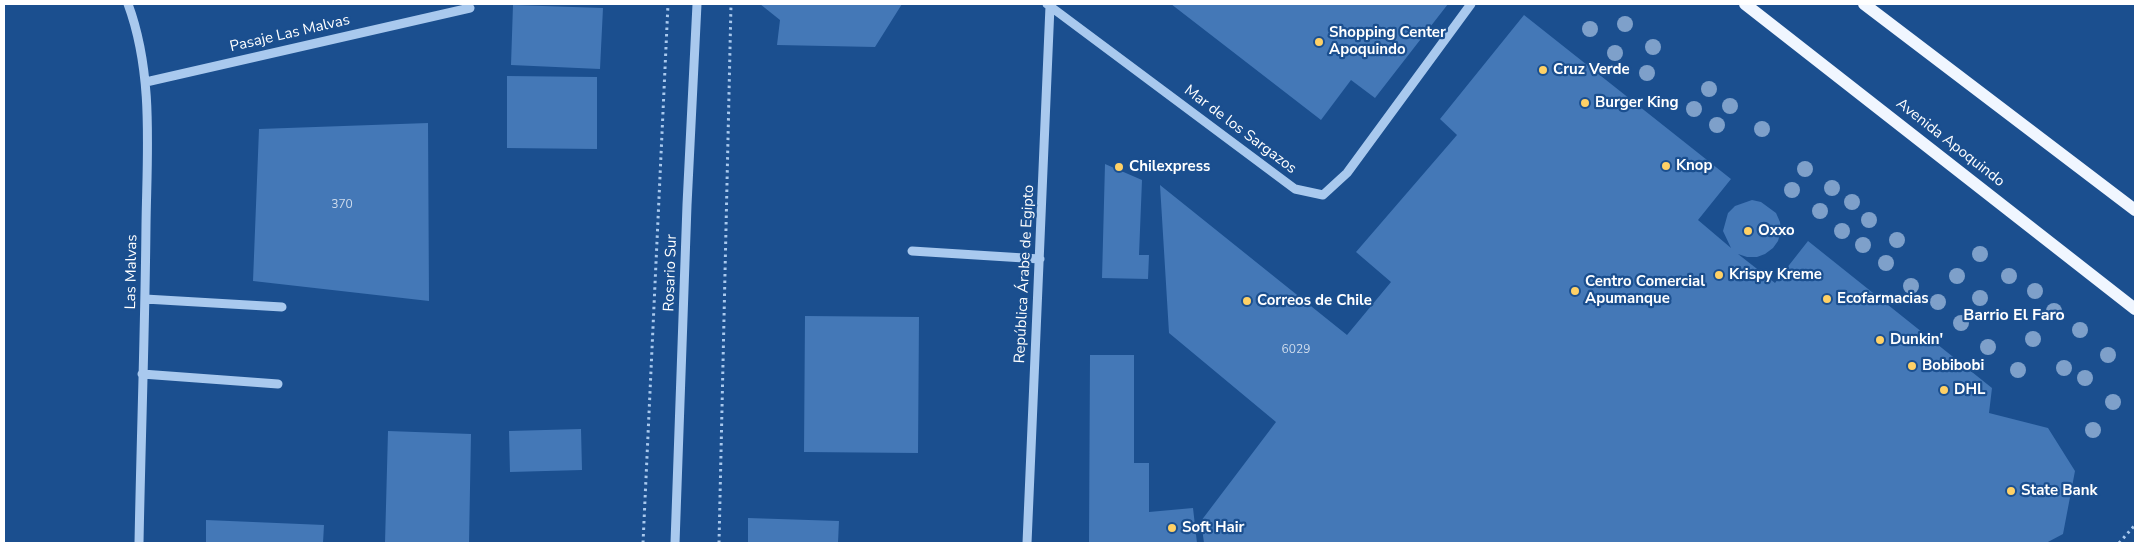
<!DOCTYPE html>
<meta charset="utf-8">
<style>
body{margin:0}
#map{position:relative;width:2139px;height:547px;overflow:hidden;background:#1b4f8f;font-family:"Nunito Sans",sans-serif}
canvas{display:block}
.frame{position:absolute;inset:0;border:5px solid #fff;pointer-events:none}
</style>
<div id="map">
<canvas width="2139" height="547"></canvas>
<div class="frame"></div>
</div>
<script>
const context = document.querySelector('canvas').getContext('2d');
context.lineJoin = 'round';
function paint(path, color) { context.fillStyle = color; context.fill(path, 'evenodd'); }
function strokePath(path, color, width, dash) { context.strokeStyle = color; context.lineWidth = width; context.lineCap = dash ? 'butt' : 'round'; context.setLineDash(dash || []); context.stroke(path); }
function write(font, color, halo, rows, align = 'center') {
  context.font = font + ' "Nunito Sans",sans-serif'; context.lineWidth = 4.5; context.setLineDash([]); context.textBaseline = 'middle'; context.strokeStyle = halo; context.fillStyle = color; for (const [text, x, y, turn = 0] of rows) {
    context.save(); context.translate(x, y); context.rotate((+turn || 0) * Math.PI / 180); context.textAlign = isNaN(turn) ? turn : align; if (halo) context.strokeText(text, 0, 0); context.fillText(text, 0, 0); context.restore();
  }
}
const building = new Path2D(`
 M760 4H902L875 47 777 45 780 20Z
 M1171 4H1448L1375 98 1351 80 1321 120Z
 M513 5 603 8 600 69 511 65Z
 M1524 15 1731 179 1698 220 1731 248 1723 231 1728 213 1735 206 1752 200 1761 202 1776 213 1780 222 1781 231 1778 241 1773 248 1765 254 1757 257H1747L1738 254 1775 283 1808 241 1992 388 1989 413 2048 428 2075 471 2063 534 2046 543H1204L1201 521 1276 422 1169 333 1160 185 1347 335 1391 282 1356 252 1457 135 1440 119Z
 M507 76 597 77V149L507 148Z
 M428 123 429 301 253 281 259 129Z
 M1105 164 1142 180 1139 255H1149L1148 279 1102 278Z
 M805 316 919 317 918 453 804 452Z
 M1090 355H1134V463H1149V512L1193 508 1197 543H1089Z
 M581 429 582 470 510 472 509 431Z
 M388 431 471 434 469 543H385Z
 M748 518 839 521 838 543H748Z
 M206 520 324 525 323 543H206Z`);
const path = new Path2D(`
 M643 543 668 4
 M719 543 731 4
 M2119 543 2135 525`);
const minor = new Path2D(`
 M128 4C154 74 147 152 146 225 145 331 141 437 139 543
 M1047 4 1295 189 1323 195 1347 173 1471 4
 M146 82 470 8
 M912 251 1040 259
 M145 299 282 307
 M142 374 278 384
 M675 543 687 205 697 4
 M1027 543 1050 6`);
const major = new Path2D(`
 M1745 4 2135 309
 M1864 4 2135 210`);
const trees = [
 [1625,24],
 [1590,29],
 [1653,47],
 [1615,53],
 [1647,73],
 [1709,89],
 [1730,106],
 [1694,109],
 [1717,125],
 [1762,129],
 [1805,169],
 [1832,188],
 [1792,190],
 [1852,202],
 [1820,211],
 [1869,220],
 [1842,231],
 [1897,240],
 [1863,245],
 [1980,254],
 [1886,263],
 [1957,276],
 [2009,276],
 [1911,286],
 [2035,291],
 [1980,298],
 [1938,302],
 [2054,311],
 [1961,323],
 [2080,330],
 [2033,339],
 [1988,347],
 [2108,355],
 [2064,368],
 [2018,370],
 [2085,378],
 [2113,402],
 [2093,430]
];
const markers = [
 [1319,42,5,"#ffd166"],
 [1543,70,5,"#ffd166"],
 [1585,103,5,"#ffd166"],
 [1666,166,5,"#ffd166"],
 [1119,167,5,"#ffd166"],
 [1748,231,5,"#ffd166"],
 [1719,275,5,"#ffd166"],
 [1575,291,5,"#ffd166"],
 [1827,299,5,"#ffd166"],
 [1247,301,5,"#ffd166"],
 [1880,340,5,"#ffd166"],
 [1912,366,5,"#ffd166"],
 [1944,390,5,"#ffd166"],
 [2011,491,5,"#ffd166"],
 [1172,528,5,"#ffd166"]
];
const numberNames = [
 ["370",342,205],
 ["6029",1296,350]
];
const poiNames = [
 ["Shopping Center",1329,33],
 ["Apoquindo",1329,50],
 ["Cruz Verde",1553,70],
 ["Burger King",1595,103],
 ["Knop",1676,166],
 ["Chilexpress",1129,167],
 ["Oxxo",1758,231],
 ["Krispy Kreme",1729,275],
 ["Centro Comercial",1585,282],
 ["Apumanque",1585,299],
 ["Ecofarmacias",1837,299],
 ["Correos de Chile",1257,301],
 ["Dunkin'",1890,340],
 ["Bobibobi",1922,366],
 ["DHL",1954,390],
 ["State Bank",2021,491],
 ["Soft Hair",1182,528]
];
const streetNames = [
 ["Pasaje Las Malvas",290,34,-13],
 ["Mar de los Sargazos",1240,130,37],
 ["Avenida Apoquindo",1950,143,38],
 ["Las Malvas",132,272,-89],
 ["Rosario Sur",671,273,-88],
 ["República Árabe de Egipto",1025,274,-87]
];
const neighbourhoodNames = [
 ["Barrio El Faro",2014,316]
];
paint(building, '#4478b7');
strokePath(path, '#a9c9ee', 3, [2.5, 4]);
strokePath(minor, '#a9c9ee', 9);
strokePath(major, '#f0f6ff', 12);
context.fillStyle = '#7ea0ca';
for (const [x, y] of trees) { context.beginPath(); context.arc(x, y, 8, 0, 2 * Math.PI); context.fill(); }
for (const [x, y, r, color] of markers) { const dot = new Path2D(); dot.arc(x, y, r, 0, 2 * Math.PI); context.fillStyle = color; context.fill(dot); strokePath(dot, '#1b4f8f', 2); }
write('12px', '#d0dded', null, numberNames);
write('bold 15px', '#fff', '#1b4f8f', poiNames, 'left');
write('15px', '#fff', '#1b4f8f', streetNames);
write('bold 16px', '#fff', '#1b4f8f', neighbourhoodNames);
</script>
